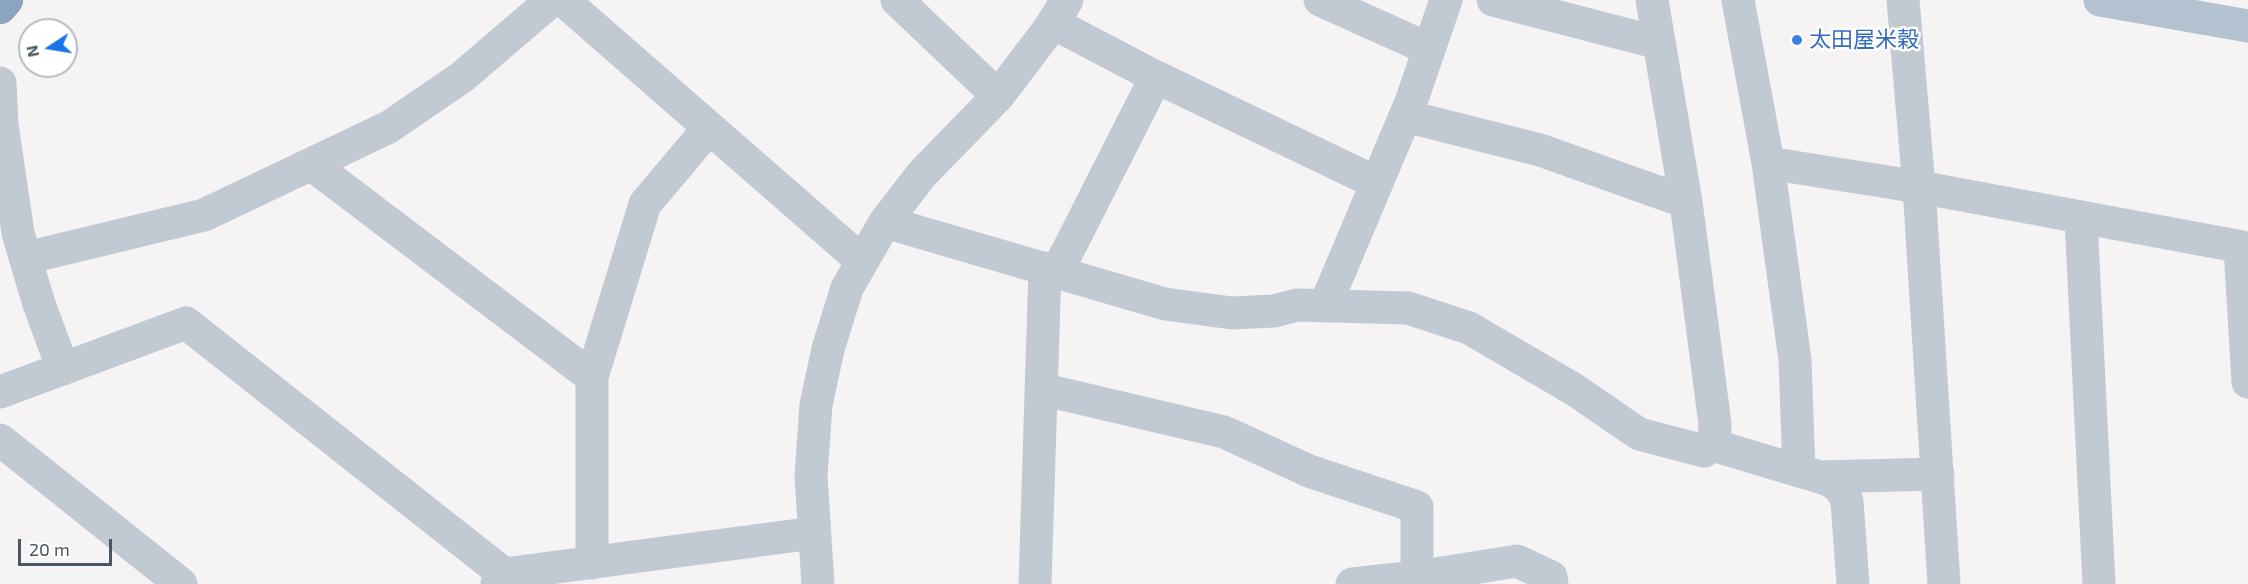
<!DOCTYPE html>
<meta charset="utf-8">
<style>
body{margin:0}
#map{position:relative;width:2248px;height:584px;overflow:hidden;background:#f5f3f3;font-family:"Exo 2",sans-serif}
canvas{display:block}
.north{position:absolute;left:18px;top:18px;width:60px;height:60px;box-sizing:border-box;background:#fff;border:2px solid #b7bbc0;border-radius:50%;rotate:258deg;font-size:16px;font-weight:700;line-height:24px;text-align:center;color:#4a5661}
.north::after{content:'';display:block;margin:auto;width:21px;height:27px;background:#1a73e8;clip-path:polygon(50% 0,100% 100%,50% 72%,0 100%)}
.scale{position:absolute;left:18px;top:539px;width:94px;height:27px;box-sizing:border-box;border:3px solid #4a5661;border-top:0;padding-left:8px;font-size:18px;line-height:21px;white-space:nowrap;color:#4a5661;-webkit-text-stroke:4px #fff;paint-order:stroke}
</style>
<div id="map">
<canvas width="2248" height="584"></canvas>
<div class="north">N</div>
<div class="scale">20 m</div>
</div>
<script>
const context = document.querySelector('canvas').getContext('2d');
context.lineJoin = 'round';
function strokePath(path, color, width, dash) { context.strokeStyle = color; context.lineWidth = width; context.lineCap = dash ? 'butt' : 'round'; context.setLineDash(dash || []); context.stroke(path); }
function write(font, color, halo, rows, align = 'center') {
  context.font = font + ' "Exo 2","Noto Sans JP",sans-serif'; context.lineWidth = 5; context.setLineDash([]); context.textBaseline = 'middle'; context.strokeStyle = halo; context.fillStyle = color; for (const [text, x, y, turn = 0] of rows) {
    context.save(); context.translate(x, y); context.rotate((+turn || 0) * Math.PI / 180); context.textAlign = isNaN(turn) ? turn : align; if (halo) context.strokeText(text, 0, 0); context.fillText(text, 0, 0); context.restore();
  }
}
const minor = new Path2D(`
 M563 0 862 261
 M897 0 998 96
 M1320 0 1429 49
 M1493 0 1659 43
 M1738 0 1768 163 1795 360 1799 471C1819 477 1841 479 1847 502L1853 584
 M1903 0 1919 187 1944 584
 M1053 23 1156 77 1377 183
 M0 83 2 125 18 233 39 304 63 369
 M1405 116 1540 150 1686 202
 M1768 163 1919 187 2248 248
 M311 164 592 377
 M2081 219 2099 584
 M885 222 1165 304 1232 313 1274 311 1297 305 1408 308 1469 328 1575 390 1639 434 1704 451 1714 440 1715 424 1686 202 1652 0
 M2240 247 2248 382
 M26 258 204 215 389 127 462 77 552 0
 M1057 272 1156 77
 M1325 306 1411 102 1446 0
 M1041 389 1224 432 1309 471 1417 507V577L1352 584
 M0 392 186 323 504 574
 M0 440 181 584
 M1709 444 1799 471
 M1820 477 1938 474
 M592 563V377L645 204 709 128
 M1417 577 1517 561 1551 577 1552 584
 M497 584 504 574 814 533
 M818 584 811 476 816 405 828 349 847 288 885 222 922 174 998 96 1049 29 1067 0
 M1035 584 1045 268`);
const major = new Path2D(`
 M2100 0 2248 26`);
const highway = new Path2D(`
 M0 7 6 0`);
const markers = [
 [1797,40,6,"#3f7fe0"]
];
const shopNames = [
 ["太田屋米穀",1809,40]
];
strokePath(highway, '#7690ad', 34);
strokePath(minor, '#c1cad2', 33);
strokePath(major, '#b3c2d1', 33);
strokePath(highway, '#8ba5c1', 33);
for (const [x, y, r, color] of markers) { const dot = new Path2D(); dot.arc(x, y, r, 0, 2 * Math.PI); context.fillStyle = color; context.fill(dot); strokePath(dot, '#fff', 2); }
write('22px', '#366cbe', '#fff', shopNames, 'left');
</script>
